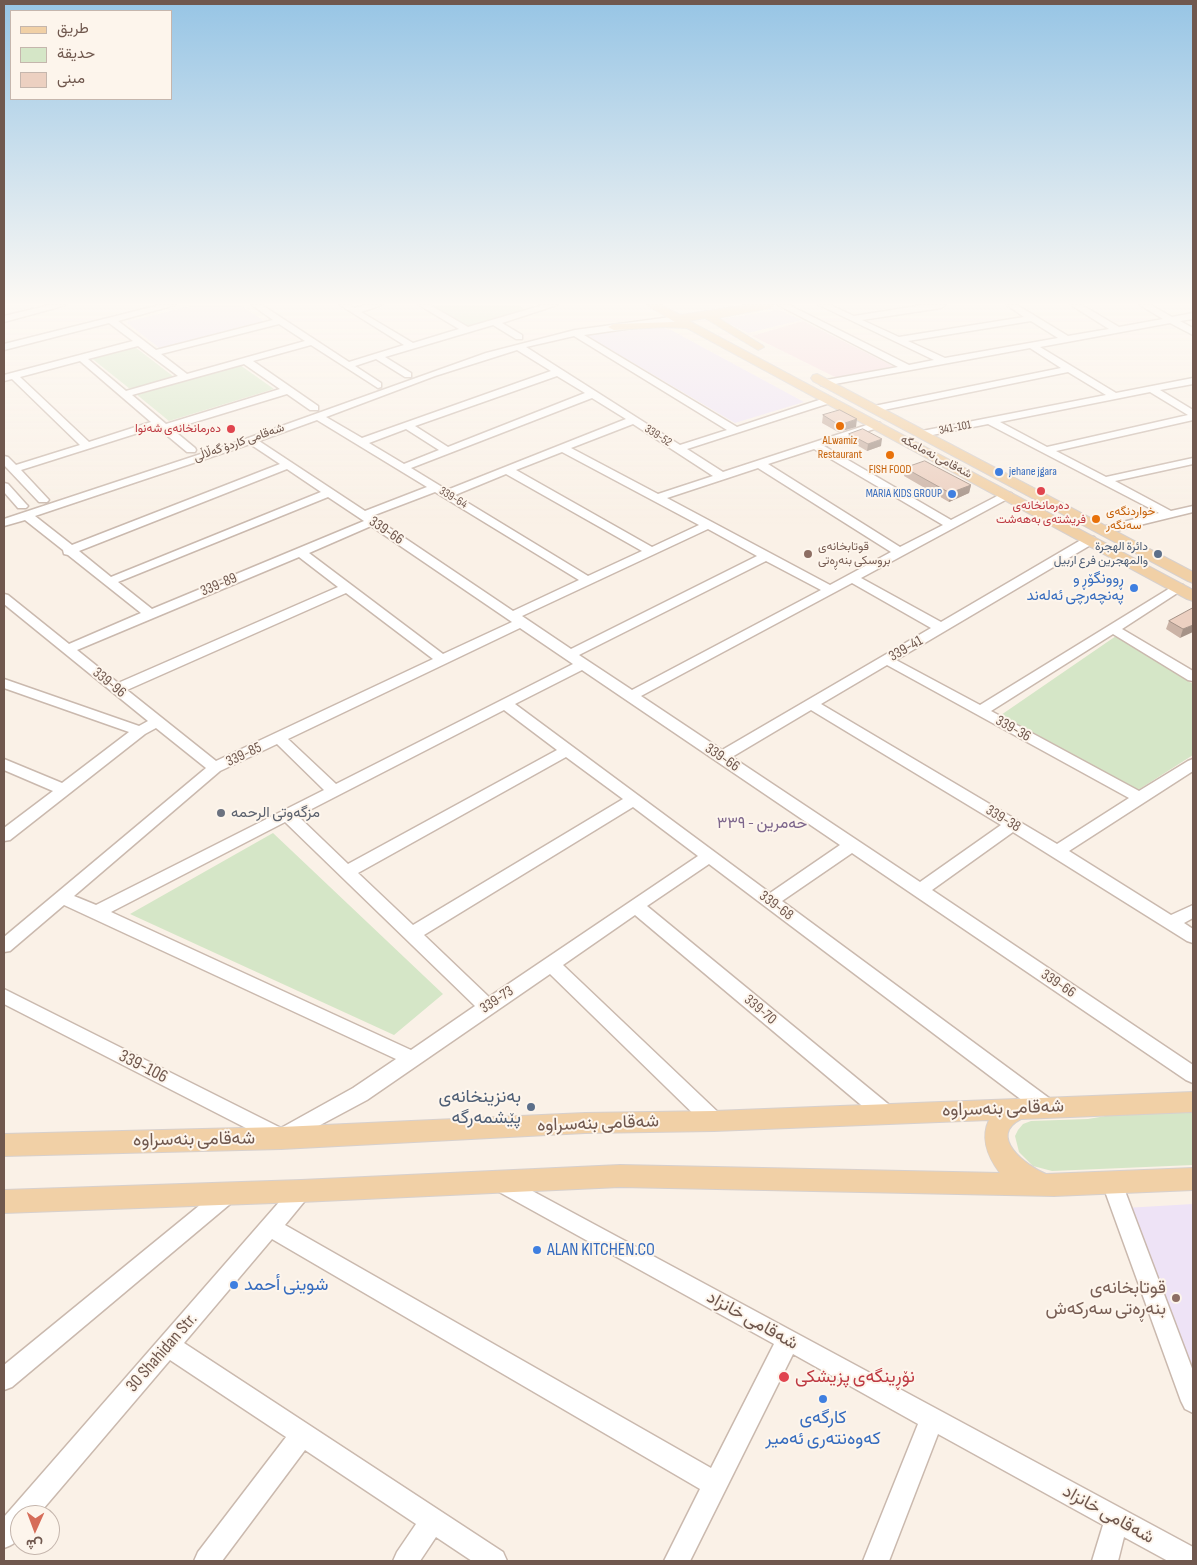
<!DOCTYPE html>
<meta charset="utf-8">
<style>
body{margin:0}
#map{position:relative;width:1197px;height:1565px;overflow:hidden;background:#faf1e7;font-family:"Sofia Sans Condensed",Vazirmatn,sans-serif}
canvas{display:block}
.frame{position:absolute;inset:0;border:5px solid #70584e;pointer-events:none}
.legend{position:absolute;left:10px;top:10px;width:162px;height:90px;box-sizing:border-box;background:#fdf5ec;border:1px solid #c5b6ad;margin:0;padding:6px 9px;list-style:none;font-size:15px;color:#70584e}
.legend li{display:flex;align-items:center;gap:10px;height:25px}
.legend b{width:25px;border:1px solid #c5b6ad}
.north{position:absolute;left:10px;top:1505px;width:50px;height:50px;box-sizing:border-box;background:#fdf5ec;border:1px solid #c5b6ad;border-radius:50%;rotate:182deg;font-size:14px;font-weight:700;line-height:20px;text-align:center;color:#70584e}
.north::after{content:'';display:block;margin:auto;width:18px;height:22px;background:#d66d59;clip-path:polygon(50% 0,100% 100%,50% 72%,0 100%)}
</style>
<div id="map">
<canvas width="1197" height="1565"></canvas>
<div class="frame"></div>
<ul class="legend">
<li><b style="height:6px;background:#f1d0a6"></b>طريق</li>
<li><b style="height:14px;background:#d5e6c7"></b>حديقة</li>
<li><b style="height:14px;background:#ecd0c1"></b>مبنى</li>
</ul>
<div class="north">ش</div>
</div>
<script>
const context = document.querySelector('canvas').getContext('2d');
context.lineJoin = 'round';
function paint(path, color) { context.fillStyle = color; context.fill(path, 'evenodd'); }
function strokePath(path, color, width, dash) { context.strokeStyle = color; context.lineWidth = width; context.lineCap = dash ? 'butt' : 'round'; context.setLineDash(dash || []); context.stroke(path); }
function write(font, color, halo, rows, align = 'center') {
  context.font = font + ' "Sofia Sans Condensed",Vazirmatn,sans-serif'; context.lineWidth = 4; context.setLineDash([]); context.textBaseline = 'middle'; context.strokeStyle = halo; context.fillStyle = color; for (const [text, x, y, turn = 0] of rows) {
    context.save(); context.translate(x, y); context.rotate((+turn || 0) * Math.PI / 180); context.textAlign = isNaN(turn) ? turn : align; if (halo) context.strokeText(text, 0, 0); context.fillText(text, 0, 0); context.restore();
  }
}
const education = new Path2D(`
 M195 305H240L264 321 159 348 126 322Z
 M779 310 802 320 748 333 720 319Z
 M660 327 671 330 804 402 735 423 586 335Z
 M1193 1204V1389L1125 1208Z`);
const medical = new Path2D(`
 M803 321 893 366 894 368 837 378 752 336Z`);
const green = new Path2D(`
 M430 305H518L527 310 468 327Z
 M135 347 174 377 130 389 90 357Z
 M240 365 274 389 169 421 136 394Z
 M1116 636 1193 684V755L1138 790 1001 715Z
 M273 833 443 994 394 1035 130 914Z
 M1193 1109V1165L1052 1171 1033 1166 1019 1152 1015 1136 1018 1130 1023 1124 1031 1121 1088 1119 1135 1111Z`);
const minor = new Path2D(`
 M50 305H66L4 322V316Z
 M160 305H175L118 321 156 350 273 320 252 305H262L349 362 404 345 340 305H350L355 308 367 305H382L361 312 413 343 459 329 419 305H430L468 327 543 305H557L502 323 522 335V339H516L493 325 385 357 411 373V377H405L376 359 355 366 381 383V387L378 388 311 345 253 361 318 406V410H310L287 394 172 429 195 448 196 450 195 452H187L157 427 21 470 49 500 47 502H39L4 465V456L8 457 16 465 80 445 12 379 4 381V375L133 341 109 323 4 350V344ZM279 324 305 341 187 374 161 354ZM138 346 178 376 126 391 88 359ZM80 361 151 422 89 442 20 377ZM244 364 280 389 166 424 132 395Z
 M778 305H789L909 365 934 360 819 305H830L854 316 923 305H945L941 308 862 320 899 337 1024 317 1007 305H1017L1068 336 1109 329 1071 305H1082L1119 327 1163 319 1140 305H1151L1172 317 1193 313V319L1180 321 1193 328V335L1170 323 1040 347 1116 393 1193 378V384L1160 390 1193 410V420L1056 451 1106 477 1193 458V464L1115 481 1171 511 1193 506V512L1103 534 1099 532 1097 530 1099 528 1159 513 988 424 922 437 917 434 922 431 1106 395 1068 372 874 412 869 409 874 406 1061 368 1030 348 824 386 821 385V381L898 367ZM1031 321 1058 338 945 358 908 341ZM1150 392 1188 415 1047 447 1000 422Z
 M678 316 682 319 681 321 584 335 737 427 825 398 829 397 834 400 833 402 687 449 723 472 876 422 880 423 881 425 880 427 824 446 951 520 1003 493H1011L1013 495 1011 497 861 578 941 622 1086 537H1094L1096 540 1094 543 896 660 980 705 1175 585H1183L1185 588 1122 629 1193 671V681L1188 680 1113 634 991 711 1139 791 1188 761 1193 759V771L1069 851 1171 915 1193 905V918L1184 923 1193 929V943L1187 941 1013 832 932 890 1193 1065V1083L1186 1080 852 853 782 901 1053 1101 1056 1107 1053 1113 1046 1115 1039 1113 709 864 647 906 893 1108 896 1114 893 1120 886 1122 879 1120 635 915 563 965 721 1115 724 1121 721 1127 714 1129 707 1127 550 974 367 1100 281 1146 4 1004V989L281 1128 353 1088 396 1059 64 905 10 951 4 952V937L206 768 156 728 145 734 10 840 4 841V828L53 791 4 770V759L62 783 129 732 4 688V679L139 726 148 721 4 604V594L8 595 69 644 141 613 68 555 64 554 63 550 25 520 4 526V519L237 442 486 353 575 330ZM574 336 727 430 680 445 526 347ZM517 350 551 371 362 438 326 417 435 376ZM557 376 585 393 448 447 415 426ZM592 398 626 419 447 490 411 468ZM317 420 427 487 365 511 259 441ZM633 424 713 476 658 494 571 448ZM406 429 439 450 404 464 369 443ZM250 444 280 464 72 545 35 516ZM814 449 943 525 900 547 768 464ZM562 452 699 525 652 547 516 470ZM758 468 891 552 830 585 667 498ZM287 469 321 492 111 577 79 551ZM506 474 642 551 588 576 455 495ZM435 492 579 580 513 611 372 516ZM328 497 364 521 152 609 118 582ZM371 526 512 622 443 654 309 553ZM708 529 757 556 571 649 522 616ZM299 557 338 587 118 683 77 650ZM766 561 821 590 632 690 579 655ZM852 583 931 628 722 750 641 696ZM346 593 433 659 216 761 127 690ZM520 628 573 664 336 784 288 739ZM887 665 1129 798 1057 844 821 704ZM582 670 840 845 770 893 515 704ZM504 710 557 750 348 864 298 816ZM811 710 1001 825 920 882 732 757ZM277 744 324 790 96 905 74 896 220 771ZM566 757 623 799 413 925 358 873ZM633 807 698 856 489 997 424 935ZM285 822 475 1006 411 1050 111 912Z
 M4 483 8 484 26 504 28 506 26 508H18L4 492Z
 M499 1173 1193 1547V1561H1168L1124 1537 1118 1561H1092L1103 1525 938 1434 889 1561H863L918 1424 793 1354 690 1561H664L700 1489 272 1239 184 1343 503 1552 507 1561H472L436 1537 420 1561H393L397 1552 416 1524 305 1450 222 1561H194L198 1552 286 1437 170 1360 38 1515H20C20 1532 23 1542 4 1548V1517L294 1185 301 1182 308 1185 311 1191 308 1197 285 1225 711 1468 774 1344 492 1188 489 1182 492 1176Z
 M1112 1174 1119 1177 1122 1183 1193 1371V1413L1185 1409 1181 1401 1102 1183 1105 1177Z
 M229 1184 236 1187 239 1193 236 1199 12 1387 4 1390V1365L222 1187Z`);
const major = new Path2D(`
 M647 305H661L680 315 747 305H774L769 308 718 318 762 345 764 347 758 350 705 318 689 321 1193 590V601L1187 599 687 328 664 327 614 330 608 327 614 324 675 322Z
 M817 374 1193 572V583L1188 581 813 381 811 378 813 375Z
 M1193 1092V1112L1021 1119C987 1136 1026 1166 1046 1174L1193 1168V1190L1054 1196 620 1187 301 1202 4 1213V1190L301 1180 620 1165 1000 1173C988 1157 980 1139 989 1120L714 1131 585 1133 281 1149 4 1156V1134L281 1127 585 1113 714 1111Z`);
const wall = new Path2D(`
 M823 415 856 427 838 432 822 423Z
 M849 434 881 446 867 451 848 440Z
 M905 468 971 485 969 493 949 502 904 476Z
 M1193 608 1180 638 1166 629 1169 621Z`);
const shadedWall = new Path2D(`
 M857 419 856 427 838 432 839 425Z
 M882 439 881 446 867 451 868 444Z
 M971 485 969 493 949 502 950 493Z
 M1193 625V632L1180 638 1183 629Z`);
const building = new Path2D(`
 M840 410 857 419 839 425 823 415Z
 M863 429 882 439 868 444 849 434Z
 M925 461 971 485 950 493 905 468Z
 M1193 608V625L1183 629 1169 621Z`);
const markers = [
 [840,426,5,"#e8710a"],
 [231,429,5,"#e0444e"],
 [890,455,5,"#e8710a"],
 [999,472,5,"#3f7fe0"],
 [1041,491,5,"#e0444e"],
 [952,494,5,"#3f7fe0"],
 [1096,519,5,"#e8710a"],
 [808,554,5,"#8d6e63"],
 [1158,554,5,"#5c6f8a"],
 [1134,588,5,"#3f7fe0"],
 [221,813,5,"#6b7280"],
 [531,1107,5,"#5c6f8a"],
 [537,1250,5,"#3f7fe0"],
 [234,1285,5,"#3f7fe0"],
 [1176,1298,5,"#8d6e63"],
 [784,1377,6,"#e0444e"],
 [823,1399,5,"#3f7fe0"]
];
const farStreetnames = [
 ["341-101",955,428,-11],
 ["339-52",658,436,33],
 ["شەقامی کاردۆ گەڵاڵی",239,443,-19],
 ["شەقامی نەمامگە",936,457,28],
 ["339-64",453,498,31]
];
const farHealthnames = [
 ["دەرمانخانەی شەنوا",221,429],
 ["دەرمانخانەی",1041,506,"center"],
 ["فریشتەی بەهەشت",1041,520,"center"]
];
const farFoodnames = [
 ["ALwamiz",840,441],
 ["Restaurant",840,455],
 ["FISH FOOD",890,470],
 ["خواردنگەی",1106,512,"left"],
 ["سەنگەر",1106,526,"left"]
];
const farShopnames = [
 ["jehane jgara",1009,472],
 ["MARIA KIDS GROUP",942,494,"right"]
];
const farEducationnames = [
 ["قوتابخانەی",818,547],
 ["بروسکی بنەڕەتی",818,561]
];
const farServicenames = [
 ["دائرة الهجرة",1148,547],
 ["والمهجرين فرع اربيل",1148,561]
];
const streetNames = [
 ["339-66",386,531,34],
 ["339-89",219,585,-23],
 ["339-41",906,649,-30],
 ["339-96",109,683,39],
 ["339-36",1013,729,29],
 ["339-85",244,755,-25],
 ["339-66",722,758,34],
 ["339-38",1003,819,31],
 ["339-68",776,906,37],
 ["339-66",1058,984,34],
 ["339-73",497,1000,-34],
 ["339-70",760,1010,40]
];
const shopNames = [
 ["ڕوونگۆڕ و",1124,579],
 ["پەنچەرچی ئەلەند",1124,596]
];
const worshipNames = [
 ["مزگەوتی الرحمە",231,813]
];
const neighbourhoodNames = [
 ["حەمرین - ٣٣٩",762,824]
];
const nearStreetnames = [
 ["339-106",143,1067,27],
 ["شەقامی بنەسراوە",1003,1109,-2],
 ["شەقامی بنەسراوە",598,1124,-2],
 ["شەقامی بنەسراوە",194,1140,-1],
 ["شەقامی خانزاد",752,1321,29],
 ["30 Shahidan Str.",162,1353,-49],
 ["شەقامی خانزاد",1108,1515,29]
];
const nearServicenames = [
 ["به‌نزینخانه‌ی",521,1097],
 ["پێشمه‌رگه",521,1118]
];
const nearShopnames = [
 ["ALAN KITCHEN.CO",547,1250],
 ["شوینی أحمد",244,1285],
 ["کارگەی",823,1418,"center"],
 ["کەوەنتەری ئەمیر",823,1439,"center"]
];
const nearEducationnames = [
 ["قوتابخانەی",1166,1288],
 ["بنەڕەتی سەرکەش",1166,1309]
];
const nearHealthnames = [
 ["نۆڕینگەی پزیشکی",795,1377]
];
paint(education, '#eee3f6');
paint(medical, '#f7dbe0');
paint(green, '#d5e6c7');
strokePath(minor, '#cab9ae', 3);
strokePath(major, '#d7d0cd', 2);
paint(minor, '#fff');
paint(major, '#f1d0a6');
paint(wall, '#cbb3a6');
paint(shadedWall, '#a59287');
paint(building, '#ecd0c1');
strokePath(building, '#a59287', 1);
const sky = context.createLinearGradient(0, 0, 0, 524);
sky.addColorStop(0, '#97c5e5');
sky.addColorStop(0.58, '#fdf9f4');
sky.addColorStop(1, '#fdf9f400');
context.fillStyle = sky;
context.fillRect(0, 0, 1197, 524);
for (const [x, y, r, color] of markers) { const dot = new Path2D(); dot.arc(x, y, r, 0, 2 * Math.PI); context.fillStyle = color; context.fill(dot); strokePath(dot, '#fdf5ec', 2); }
write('12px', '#70584e', '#fdf5ec', farStreetnames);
write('12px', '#be3a42', '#fdf5ec', farHealthnames, 'right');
write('12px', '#c56008', '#fdf5ec', farFoodnames);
write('12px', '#366cbe', '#fdf5ec', farShopnames, 'left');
write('12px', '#785e54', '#fdf5ec', farEducationnames, 'left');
write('12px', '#4e5e75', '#fdf5ec', farServicenames, 'right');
write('15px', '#70584e', '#fdf5ec', streetNames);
write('15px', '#366cbe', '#fdf5ec', shopNames, 'right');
write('15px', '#5b616d', '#fdf5ec', worshipNames, 'left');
write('16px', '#7d668c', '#fdf5ec', neighbourhoodNames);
write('18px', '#70584e', '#fdf5ec', nearStreetnames);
write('18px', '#4e5e75', '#fdf5ec', nearServicenames, 'right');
write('18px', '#366cbe', '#fdf5ec', nearShopnames, 'left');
write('18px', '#785e54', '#fdf5ec', nearEducationnames, 'right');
write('18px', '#be3a42', '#fdf5ec', nearHealthnames, 'left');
</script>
